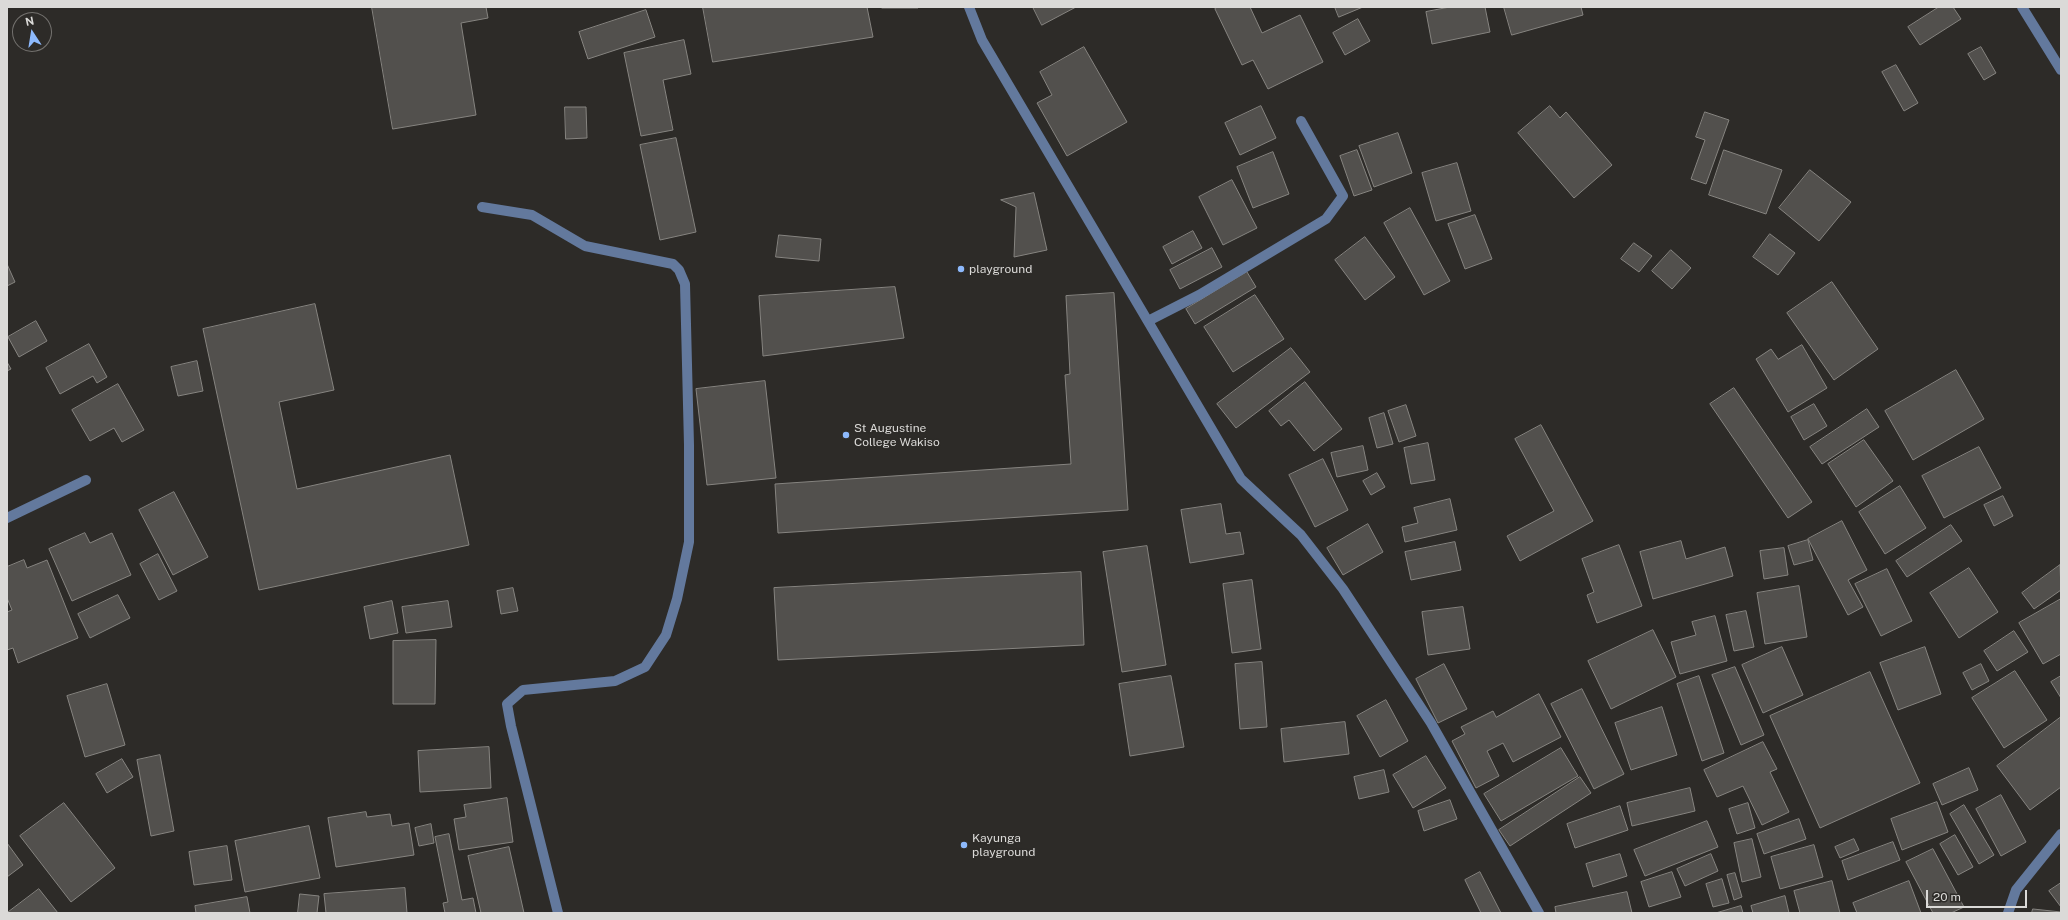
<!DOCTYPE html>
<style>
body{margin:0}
#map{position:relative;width:2068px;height:920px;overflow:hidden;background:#2d2b28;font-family:"Public Sans",sans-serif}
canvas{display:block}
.frame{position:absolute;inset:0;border:8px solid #dbdad8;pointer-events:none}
.north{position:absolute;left:12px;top:12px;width:40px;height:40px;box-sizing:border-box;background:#2d2b28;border:1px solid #73716e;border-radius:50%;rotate:348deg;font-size:11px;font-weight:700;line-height:16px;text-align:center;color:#dbdad8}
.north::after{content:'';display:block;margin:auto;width:14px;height:18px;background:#8db9fc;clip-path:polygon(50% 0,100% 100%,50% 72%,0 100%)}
.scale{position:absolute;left:1926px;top:890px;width:101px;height:18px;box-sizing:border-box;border:2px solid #dbdad8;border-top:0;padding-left:5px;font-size:12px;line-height:14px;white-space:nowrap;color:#dbdad8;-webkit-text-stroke:3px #2d2b28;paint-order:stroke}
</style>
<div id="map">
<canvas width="2068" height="920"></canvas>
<div class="frame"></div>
<div class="north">N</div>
<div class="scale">20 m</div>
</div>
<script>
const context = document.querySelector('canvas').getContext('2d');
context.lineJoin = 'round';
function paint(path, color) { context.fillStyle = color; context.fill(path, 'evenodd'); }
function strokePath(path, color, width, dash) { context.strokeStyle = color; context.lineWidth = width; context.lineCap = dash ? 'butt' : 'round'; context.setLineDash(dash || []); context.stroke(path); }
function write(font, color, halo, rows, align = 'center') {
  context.font = font + ' "Public Sans",sans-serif'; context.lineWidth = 3; context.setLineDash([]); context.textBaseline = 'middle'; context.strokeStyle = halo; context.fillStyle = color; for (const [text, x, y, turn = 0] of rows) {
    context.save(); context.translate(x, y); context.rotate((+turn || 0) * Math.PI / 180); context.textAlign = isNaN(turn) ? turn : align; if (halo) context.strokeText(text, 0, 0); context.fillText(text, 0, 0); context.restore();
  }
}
const building = new Path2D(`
 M372 7H486L488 18 461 23 476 115 393 129Z
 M703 7H867L873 37 713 62Z
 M882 7H918V8H882Z
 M1033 7H1076L1042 25Z
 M1218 7H1250L1262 33 1300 15 1323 62 1268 89 1253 60 1242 65 1215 9Z
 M1335 7H1363L1339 17Z
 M1450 7H1485L1490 32 1432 44 1426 12Z
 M1504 7H1581L1583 15 1512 35Z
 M1939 7H1953L1961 19 1920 45 1908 27Z
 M646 10 655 37 588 59 579 32Z
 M1358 19 1370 41 1345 55 1333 33Z
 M684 40 691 74 663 80 673 130 641 136 624 53Z
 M1084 47 1127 122 1067 156 1037 103 1052 95 1040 72Z
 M1981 47 1996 73 1984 80 1968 54Z
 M1896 65 1918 103 1904 111 1882 72Z
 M1261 106 1276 138 1240 155 1225 123Z
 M1550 106 1560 118 1566 112 1612 165 1574 198 1518 133Z
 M565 107H586L587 138 566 139Z
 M1705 112 1729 120 1706 184 1691 179 1705 140 1696 137Z
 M1398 133 1412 173 1374 187 1359 146Z
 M676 138 696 232 660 240 640 145Z
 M1357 150 1372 190 1354 196 1340 156Z
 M1724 150 1782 170 1766 214 1709 195Z
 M1273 152 1289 194 1253 208 1237 167Z
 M1457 163 1471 211 1436 221 1422 173Z
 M1810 170 1851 202 1819 241 1779 208Z
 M1232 180 1257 228 1223 245 1199 197Z
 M1034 193 1047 250 1014 257 1016 207 1001 200Z
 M1410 208 1450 281 1424 295 1384 223Z
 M1475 215 1492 259 1465 269 1448 224Z
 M1193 231 1202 248 1172 264 1163 247Z
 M1770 234 1795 253 1778 275 1753 257Z
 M779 235 821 239 819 261 776 257Z
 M1365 237 1395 277 1365 300 1335 260Z
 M1634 243 1652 256 1639 272 1621 259Z
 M1212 248 1222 267 1180 289 1170 270Z
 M1671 250 1691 268 1672 289 1652 271Z
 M7 264 15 282 7 286Z
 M1247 272 1256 287 1195 324 1186 309Z
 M1832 282 1878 349 1834 380 1787 313Z
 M895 287 904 338 763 356 759 296Z
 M1114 293 1128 510 778 533 775 484 1071 464 1065 375 1070 374 1066 296Z
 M1255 295 1284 339 1233 372 1204 327Z
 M315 304 334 390 279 402 297 489 450 455 469 545 259 590 203 329Z
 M36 321 47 341 19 357 8 337Z
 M89 344 107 377 97 383 93 376 60 394 46 368Z
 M1802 345 1827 388 1788 412 1756 359 1771 349 1778 359Z
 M1291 348 1310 372 1236 428 1217 404Z
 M197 361 203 391 178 396 171 367Z
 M7 362 11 369 7 371Z
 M1956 370 1984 419 1913 460 1885 411Z
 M765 381 776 478 707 485 696 389Z
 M1305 382 1342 429 1314 451 1289 420 1281 426 1269 411Z
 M118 384 144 430 122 442 114 428 90 441 72 410Z
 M1734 388 1812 502 1788 518 1710 404Z
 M1814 404 1827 426 1804 440 1791 417Z
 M1406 405 1416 436 1399 442 1388 411Z
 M1867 409 1879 427 1822 464 1810 447Z
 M1384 413 1393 444 1377 448 1369 418Z
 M1541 425 1593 521 1520 561 1507 536 1554 511 1515 439Z
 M1864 440 1893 481 1856 507 1828 464Z
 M1428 443 1435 480 1411 484 1404 448Z
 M1363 446 1368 470 1337 477 1331 453Z
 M1979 447 2001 488 1944 518 1922 476Z
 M1323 459 1348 510 1315 527 1289 475Z
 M1377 473 1385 487 1371 495 1363 481Z
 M1900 486 1926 528 1885 554 1859 512Z
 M174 492 208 557 173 575 139 510Z
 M2003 496 2013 516 1994 526 1984 505Z
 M1450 499 1457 530 1405 542 1402 527 1418 523 1414 508Z
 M1221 504 1226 534 1240 532 1244 554 1190 563 1181 510Z
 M1842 521 1867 570 1848 580 1863 607 1848 615 1808 539Z
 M1368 524 1383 552 1343 575 1327 548Z
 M1951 525 1962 541 1907 577 1896 561Z
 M85 533 90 543 112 533 131 575 72 601 49 549Z
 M1808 540 1813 560 1794 565 1788 546Z
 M1681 541 1686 559 1725 547 1733 576 1653 599 1640 552Z
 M1455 542 1461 570 1411 580 1405 552Z
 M1619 545 1642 606 1597 623 1587 595 1594 592 1582 559Z
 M1147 546 1166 665 1122 672 1103 552Z
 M1784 548 1788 575 1764 579 1760 551Z
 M158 554 177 591 159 600 140 564Z
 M24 560 27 568 47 560 78 638 18 663 13 648 7 650V612L12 610 7 598V567Z
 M2060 565 2061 590 2034 609 2022 593Z
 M1969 568 1998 612 1959 638 1930 593Z
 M1887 569 1912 621 1881 636 1855 584Z
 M1081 572 1084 645 778 660 774 588Z
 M1252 580 1261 649 1232 653 1223 584Z
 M1799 586 1807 637 1765 644 1757 593Z
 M513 588 518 611 501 614 497 591Z
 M118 595 130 618 90 638 78 614Z
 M2061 599V654L2043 664 2019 623Z
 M392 601 398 633 370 639 364 607Z
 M448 601 452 627 406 633 402 607Z
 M1463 607 1470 649 1428 655 1422 612Z
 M1746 611 1754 647 1734 651 1726 615Z
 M1715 616 1727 661 1680 674 1671 642 1696 635 1692 622Z
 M1653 630 1676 677 1611 709 1588 661Z
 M2014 631 2028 652 1997 671 1984 651Z
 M436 640 435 704H393V641Z
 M1782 647 1803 695 1763 713 1742 665Z
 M1925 647 1941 694 1898 710 1880 663Z
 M1262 662 1267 727 1240 729 1235 664Z
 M1444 664 1467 709 1438 723 1416 679Z
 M1981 664 1989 681 1972 690 1963 673Z
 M1735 667 1764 735 1741 745 1712 675Z
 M2015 671 2047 720 2004 748 1972 698Z
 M1870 672 1920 783 1820 828 1770 716Z
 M1171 676 1184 747 1130 756 1119 684Z
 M1699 676 1724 753 1702 761 1677 684Z
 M2061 676V698L2051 682Z
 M107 684 125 745 85 757 67 696Z
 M1582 689 1624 774 1594 789 1551 704Z
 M1539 694 1561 737 1513 762 1503 743 1487 751 1499 776 1476 788 1452 741 1465 734 1461 727 1493 711 1496 717Z
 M1386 700 1408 741 1380 757 1357 716Z
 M1662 707 1677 755 1631 770 1615 723Z
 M2061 717V787L2030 810 1997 766Z
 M1345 722 1349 754 1284 762 1281 729Z
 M1763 742 1777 769 1770 772 1789 812 1762 825 1743 786 1717 797 1704 770Z
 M489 747 491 788 420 792 418 751Z
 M1561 748 1578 776 1501 821 1484 794Z
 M160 755 174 831 151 836 137 760Z
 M1426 756 1446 788 1413 808 1393 775Z
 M122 759 133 777 107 793 96 774Z
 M1969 768 1978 790 1942 805 1933 784Z
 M1384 770 1389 792 1359 799 1354 777Z
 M1580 777 1591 793 1510 846 1499 830Z
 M1690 788 1695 811 1632 826 1627 803Z
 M2001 795 2026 842 2001 856 1976 809Z
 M507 798 513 842 459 850 454 819 466 817 464 805Z
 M1450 800 1457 819 1424 831 1418 811Z
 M1937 802 1948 832 1902 850 1891 819Z
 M64 803 115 868 71 902 20 836Z
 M1748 803 1755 828 1737 834 1729 809Z
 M1964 805 1994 855 1979 864 1950 814Z
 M1620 806 1628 830 1575 848 1567 824Z
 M366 812 367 817 390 814 392 826 409 823 414 855 336 867 328 818Z
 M1799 819 1806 839 1764 854 1757 834Z
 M1707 821 1718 847 1645 876 1634 850Z
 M431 824 434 843 419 846 415 828Z
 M309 826 320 878 245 892 235 841Z
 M449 834 462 900 473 898 476 913H445L443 903 448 902 435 837Z
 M1955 835 1973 867 1958 875 1940 844Z
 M1752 839 1761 877 1742 882 1734 843Z
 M1854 839 1859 850 1840 858 1835 847Z
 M1893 842 1900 860 1848 880 1842 861Z
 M7 843 23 865 7 877Z
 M1814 845 1823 877 1780 889 1771 857Z
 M227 846 232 880 194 885 189 852Z
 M509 847 524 913H481L468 856Z
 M1933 849 1964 907 1951 913H1933L1906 862Z
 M1620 854 1627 876 1593 887 1586 864Z
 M1711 854 1718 871 1685 886 1677 869Z
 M1480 872 1501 913H1481L1465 880Z
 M1672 872 1681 897 1649 907 1641 882Z
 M1735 873 1742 897 1734 900 1727 875Z
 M1722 879 1729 903 1713 907 1706 884Z
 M1832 881 1840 913H1800L1794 891Z
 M1909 881 1921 913H1857L1853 903Z
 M2061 883V907L2049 891Z
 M405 888 407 913H326L324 894Z
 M39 889 58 913H7Z
 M1627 892 1632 913H1556L1555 907Z
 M300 894 319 896 317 913H298Z
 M1785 896 1789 913H1753L1751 906Z
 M247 897 250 913H196L195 906Z
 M1741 906 1743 913H1716Z
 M2033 909 2061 912V913H2032Z`);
const minor = new Path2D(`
 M969 7 982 40 1241 479 1301 535 1343 589 1431 723 1539 913
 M2022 7 2061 70
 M482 207 532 215 585 246 673 264 679 270 685 284 689 445V542L677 599 666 635 645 667 615 681 523 690 507 704 511 726 558 913
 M1148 321 1199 295 1326 219 1343 196 1301 121
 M7 518 86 480
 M2008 913 2016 890 2061 834`);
const markers = [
 [961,269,4,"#8db9fc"],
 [846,435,4,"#8db9fc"],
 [964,845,4,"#8db9fc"]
];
const poiNames = [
 ["playground",969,269],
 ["St Augustine",854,428],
 ["College Wakiso",854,442],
 ["Kayunga",972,838],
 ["playground",972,852]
];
paint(building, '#52504d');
strokePath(building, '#868480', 1);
strokePath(minor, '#63799d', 10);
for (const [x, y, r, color] of markers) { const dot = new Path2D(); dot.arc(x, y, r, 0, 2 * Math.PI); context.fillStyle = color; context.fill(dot); strokePath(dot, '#2d2b28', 1.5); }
write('12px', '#dbdad8', '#2d2b28', poiNames, 'left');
</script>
